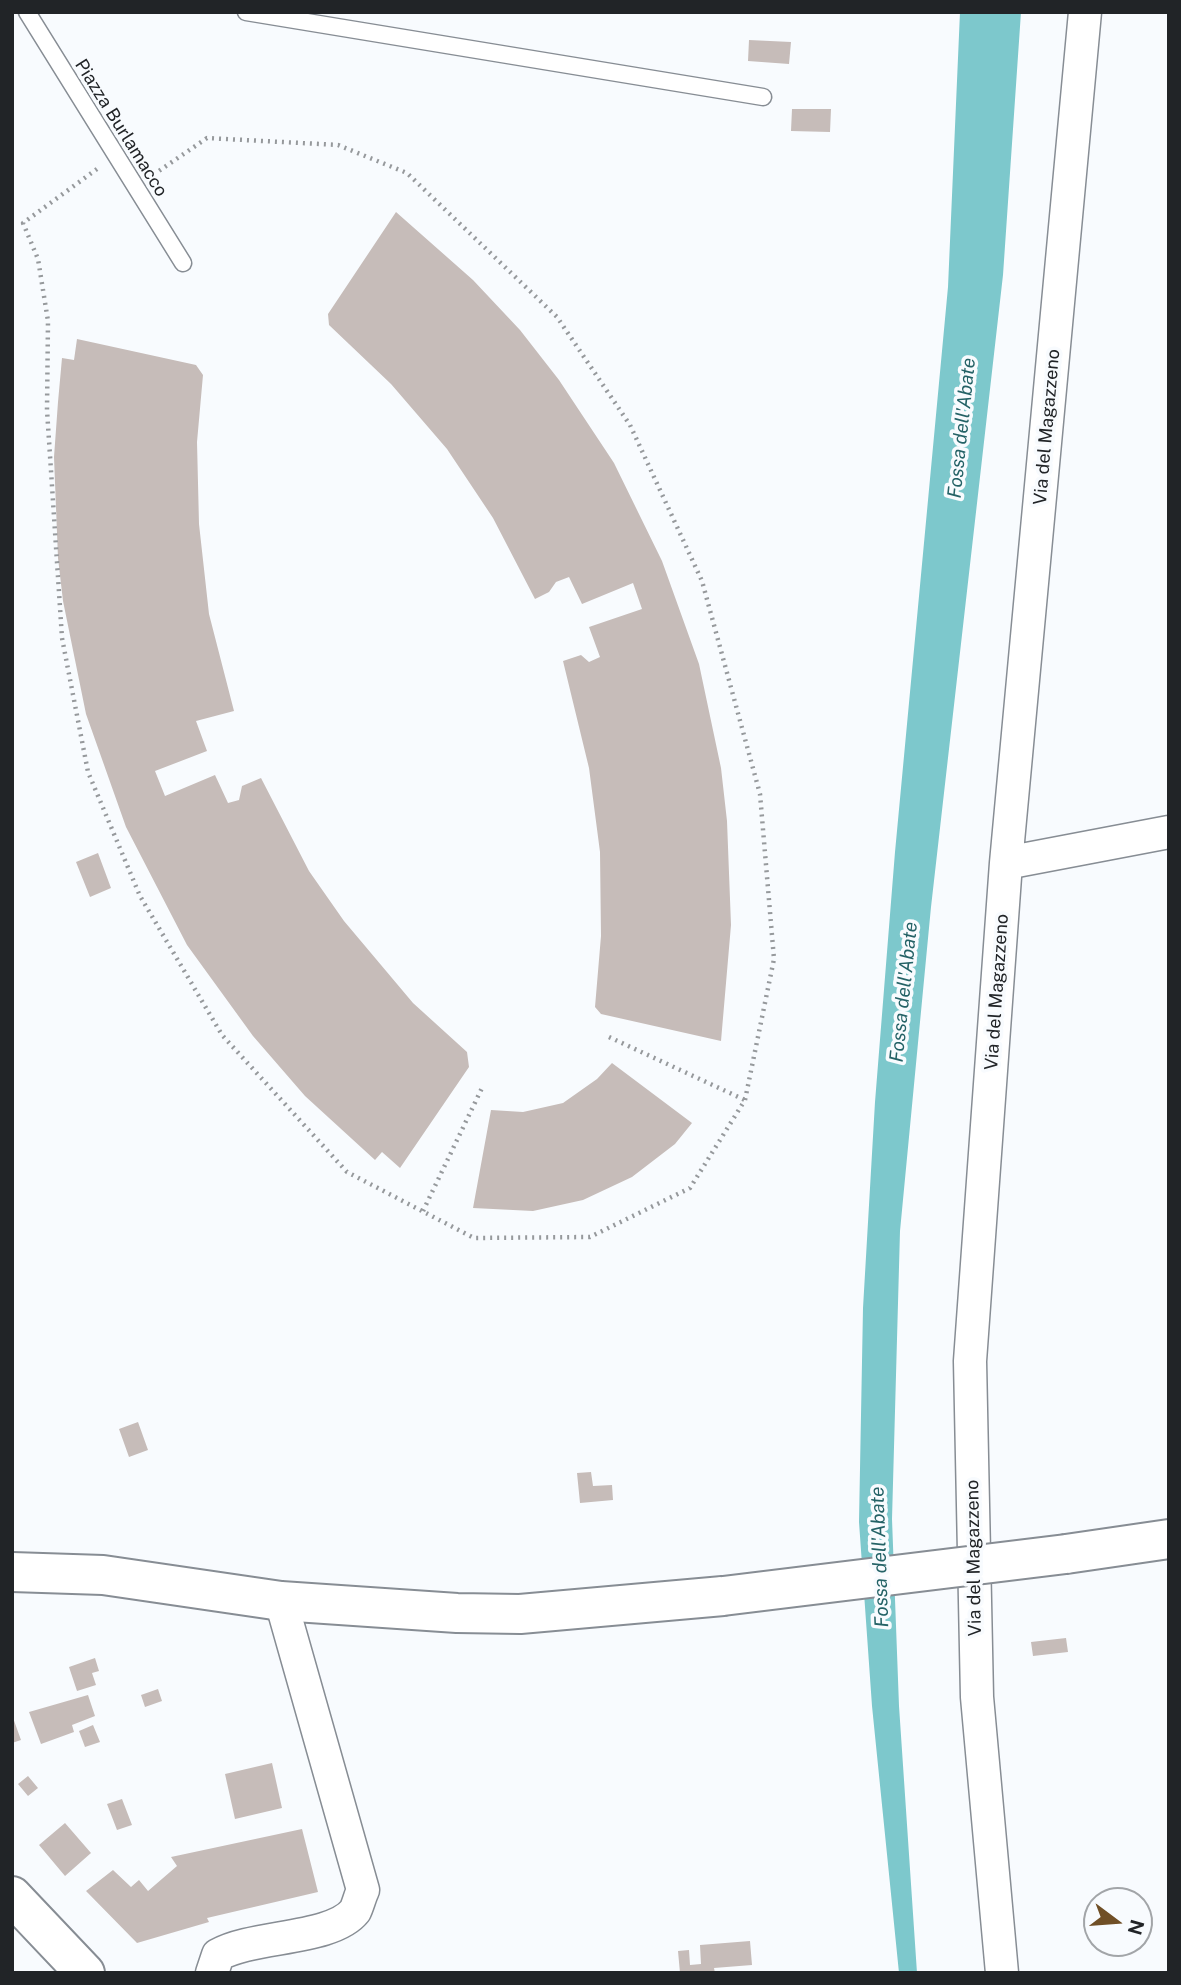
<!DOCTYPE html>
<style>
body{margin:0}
#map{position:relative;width:1181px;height:1985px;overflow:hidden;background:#f8fbfe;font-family:"Public Sans",sans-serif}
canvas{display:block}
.frame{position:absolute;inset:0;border:14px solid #212427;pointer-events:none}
.north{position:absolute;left:1083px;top:1887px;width:70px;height:70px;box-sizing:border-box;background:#f8fbfe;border:2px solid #a2a5a8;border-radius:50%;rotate:106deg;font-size:19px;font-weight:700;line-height:28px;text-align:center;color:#212427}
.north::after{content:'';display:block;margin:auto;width:24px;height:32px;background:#704f26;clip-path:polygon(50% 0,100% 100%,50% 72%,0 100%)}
</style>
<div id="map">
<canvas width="1181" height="1985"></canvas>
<div class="frame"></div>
<div class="north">N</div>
</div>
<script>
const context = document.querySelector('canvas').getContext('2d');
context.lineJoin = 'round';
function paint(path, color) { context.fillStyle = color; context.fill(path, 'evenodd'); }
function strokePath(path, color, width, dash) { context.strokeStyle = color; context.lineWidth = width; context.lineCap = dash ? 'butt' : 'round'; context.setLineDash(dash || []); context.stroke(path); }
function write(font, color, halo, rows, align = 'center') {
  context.font = font + ' "Public Sans",sans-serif'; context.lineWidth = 7; context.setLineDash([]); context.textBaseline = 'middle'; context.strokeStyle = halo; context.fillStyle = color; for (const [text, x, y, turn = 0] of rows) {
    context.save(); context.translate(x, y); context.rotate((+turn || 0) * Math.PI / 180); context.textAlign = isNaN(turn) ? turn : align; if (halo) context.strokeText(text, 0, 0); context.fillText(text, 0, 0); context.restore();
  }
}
const water = new Path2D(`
 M960 12H1021L1003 275 931 907 900 1231 892 1519 899 1706 917 1973H899L872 1706 859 1522 863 1308 875 1102 895 852 948 287Z`);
const building = new Path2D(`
 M749 40 791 42 789 64 748 61Z
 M792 109H831L830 132 791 131Z
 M396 212 473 280 520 330 559 380 614 463 662 561 699 664 721 768 727 821 731 925 721 1041 601 1014 595 1007 601 936 600 852 589 768 563 661 581 655 589 662 600 657 589 627 642 609 633 583 582 604 569 577 556 582 549 592 535 599 493 518 447 449 391 384 329 325 328 314Z
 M77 339 196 365 203 375 197 442 199 524 209 614 234 711 196 721 207 751 155 771 165 796 215 775 228 803 239 800 242 786 261 778 309 871 344 921 413 1003 467 1052 469 1067 400 1168 382 1152 375 1160 305 1096 253 1036 187 945 126 827 86 714 63 601 58 558 54 457 58 402 62 358 74 360Z
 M98 853 111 888 90 897 76 862Z
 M612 1063 692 1123 675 1144 632 1177 583 1200 533 1211 473 1208 491 1110 523 1112 563 1103 597 1079Z
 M138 1422 148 1450 129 1457 119 1429Z
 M591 1472 593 1486 612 1485 613 1500 580 1503 577 1473Z
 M1066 1638 1068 1652 1033 1656 1031 1642Z
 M95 1658 99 1671 92 1673 96 1685 77 1691 69 1667Z
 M158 1689 162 1701 145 1707 141 1695Z
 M88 1695 95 1716 72 1725 74 1732 41 1744 29 1712Z
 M12 1715 21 1740 12 1743Z
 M93 1725 100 1742 85 1747 79 1731Z
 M272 1763 282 1808 235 1819 225 1774Z
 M28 1776 38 1788 28 1796 18 1784Z
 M122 1799 132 1825 117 1830 107 1804Z
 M65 1823 91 1853 65 1876 39 1845Z
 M302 1829 318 1892 207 1918 209 1922 137 1943 86 1891 113 1870 131 1887 139 1880 148 1891 177 1866 171 1857Z
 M750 1941 752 1965 714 1968 715 1973H680L678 1951 689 1950 690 1965 701 1964 700 1945Z`);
const path = new Path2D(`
 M97 169 23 223 38 259 48 321 47 410 62 638 88 772 140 896 222 1035 347 1172 474 1238 590 1237 690 1188 745 1100 774 959 760 794 702 581 630 425 557 317 407 173 338 145 207 138 153 175
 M609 1037 745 1100
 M423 1211 482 1088`);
const service = new Path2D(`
 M27 12 183 263
 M246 12 763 97`);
const minor = new Path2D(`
 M1006 863 1169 832
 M212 1973 218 1955C253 1935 332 1940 355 1911 358 1905 360 1896 363 1890L281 1601
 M1002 1973 977 1697 970 1361 1006 863 1085 12`);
const tertiary = new Path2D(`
 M1066 1554 1169 1539
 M12 1572 103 1575 281 1601 457 1613 520 1614 723 1596
 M12 1896 85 1973`);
const tertiaryBridge = new Path2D(`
 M723 1596 1066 1554`);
const streetNames = [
 ["Piazza Burlamacco",121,128,58],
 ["Via del Magazzeno",1047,427,-85],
 ["Via del Magazzeno",997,992,-86],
 ["Via del Magazzeno",974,1558,-91]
];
const waterNames = [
 ["Fossa dell'Abate",962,428,-84],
 ["Fossa dell'Abate",904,992,-84],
 ["Fossa dell'Abate",880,1557,-92]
];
paint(water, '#7dc8cc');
paint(building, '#c6bcb9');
strokePath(service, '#878d94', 19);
strokePath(minor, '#878d94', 35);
strokePath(tertiary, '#878d94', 42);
strokePath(path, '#96999c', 4.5, [2, 5]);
strokePath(service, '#fff', 16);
strokePath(minor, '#fff', 32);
strokePath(tertiary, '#fff', 38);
strokePath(tertiaryBridge, '#878d94', 42, []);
strokePath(tertiaryBridge, '#fff', 38);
write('18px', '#212427', '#f8fbfe', streetNames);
write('italic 19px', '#246266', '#f8fbfe', waterNames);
</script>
